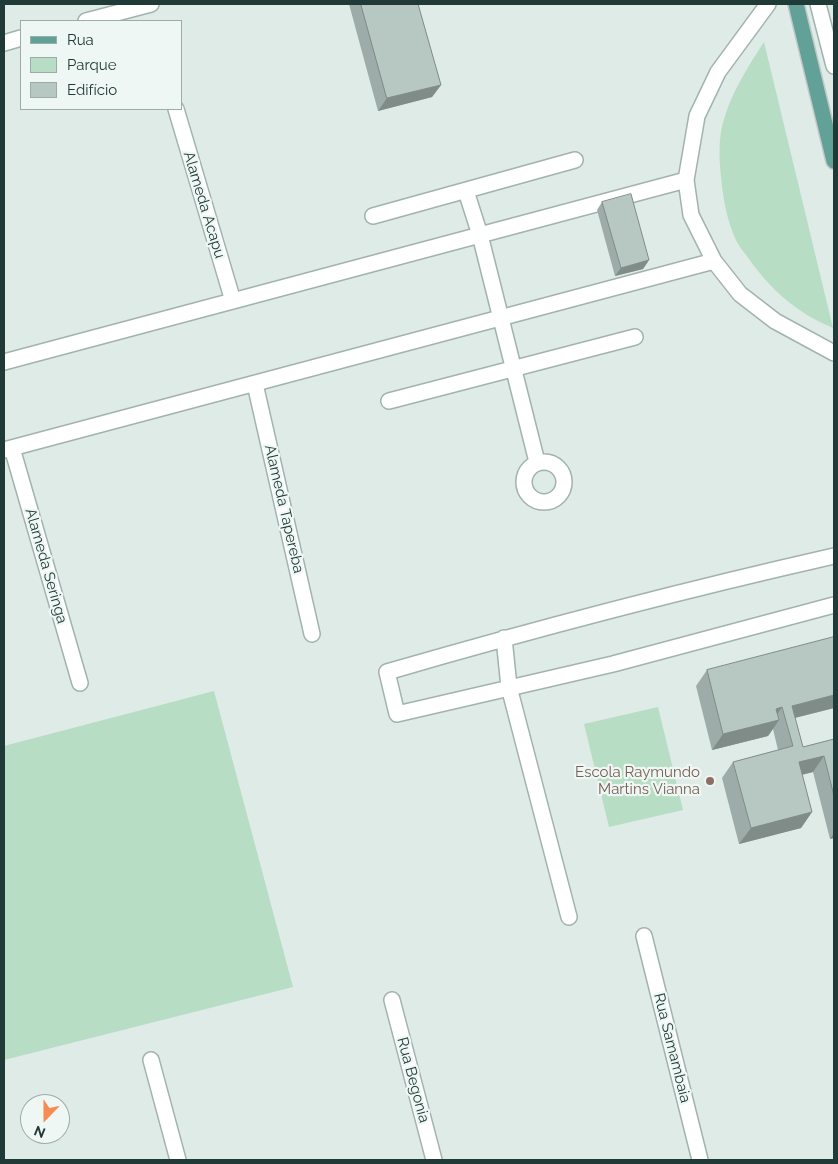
<!DOCTYPE html>
<meta charset="utf-8">
<style>
body{margin:0}
#map{position:relative;width:838px;height:1164px;overflow:hidden;background:#dfebe7;font-family:Raleway,sans-serif}
canvas{display:block}
.frame{position:absolute;inset:0;border:5px solid #203b37;pointer-events:none}
.legend{position:absolute;left:20px;top:20px;width:162px;height:90px;box-sizing:border-box;background:#eff7f4;border:1px solid #9caca8;margin:0;padding:6px 9px;list-style:none;font-size:15px;color:#203b37}
.legend li{display:flex;align-items:center;gap:10px;height:25px}
.legend b{width:25px;border:1px solid #9caca8}
.north{position:absolute;left:20px;top:1094px;width:50px;height:50px;box-sizing:border-box;background:#eff7f4;border:1px solid #9caca8;border-radius:50%;rotate:202deg;font-size:14px;font-weight:700;line-height:20px;text-align:center;color:#203b37}
.north::after{content:'';display:block;margin:auto;width:18px;height:22px;background:#f58c53;clip-path:polygon(50% 0,100% 100%,50% 72%,0 100%)}
</style>
<div id="map">
<canvas width="838" height="1164"></canvas>
<div class="frame"></div>
<ul class="legend">
<li><b style="height:6px;background:#62a198"></b>Rua</li>
<li><b style="height:14px;background:#b7ddc5"></b>Parque</li>
<li><b style="height:14px;background:#b7c8c3"></b>Edifício</li>
</ul>
<div class="north">N</div>
</div>
<script>
const context = document.querySelector('canvas').getContext('2d');
context.lineJoin = 'round';
function paint(path, color) { context.fillStyle = color; context.fill(path, 'evenodd'); }
function strokePath(path, color, width, dash) { context.strokeStyle = color; context.lineWidth = width; context.lineCap = dash ? 'butt' : 'round'; context.setLineDash(dash || []); context.stroke(path); }
function write(font, color, halo, rows, align = 'center') {
  context.font = font + ' Raleway,sans-serif'; context.lineWidth = 4.5; context.setLineDash([]); context.textBaseline = 'middle'; context.strokeStyle = halo; context.fillStyle = color; for (const [text, x, y, turn = 0] of rows) {
    context.save(); context.translate(x, y); context.rotate((+turn || 0) * Math.PI / 180); context.textAlign = isNaN(turn) ? turn : align; if (halo) context.strokeText(text, 0, 0); context.fillText(text, 0, 0); context.restore();
  }
}
const green = new Path2D(`
 M764 42 833 328C797 313 772 291 749 259 745 253 739 247 736 240 727 221 723 198 721 177 719 156 718 136 725 116 733 90 749 65 764 42Z
 M214 691 293 987 4 1060V746Z
 M658 707 683 810 609 827 584 724Z`);
const minor = new Path2D(`
 M768 4 718 72 697 116 686 180 691 215 714 261 740 294 775 321 834 353
 M818 4 834 66
 M86 21 151 4
 M4 43 21 38
 M176 109 233 301
 M466 191 480 235 537 462
 M373 216 575 160
 M4 362 686 180
 M255 384 312 634
 M389 401 635 337
 M12 448 80 683
 M4 450 714 261
 M524 482a20 20 0 1 1 40 0a20 20 0 1 1-40 0Z
 M834 556C684 590 535 629 387 672L397 714 613 664 834 605
 M504 638 509 687 569 917
 M644 936 700 1160
 M392 1000 434 1160
 M151 1060 178 1160`);
const major = new Path2D(`
 M796 4 834 161`);
const wall = new Path2D(`
 M349 4H418L441 85 432 97 378 111Z
 M602 202 649 260 643 269 615 276 597 210Z
 M834 637V708L795 718 803 747 834 739V838L830 839 813 772 802 775 812 812 801 828 739 844 722 778 733 762 778 750 773 729 768 736 712 750 696 686 707 670Z`);
const shadedWall = new Path2D(`
 M441 85 432 97 378 111 387 98Z
 M649 260 643 269 615 276 621 268Z
 M834 695V708L786 720 792 706Z
 M782 707 773 721 779 720 768 736 712 750 723 734 776 709Z
 M824 756 813 772 788 778 799 762Z
 M812 812 801 828 739 844 751 828Z
 M834 833V838L830 839Z`);
const building = new Path2D(`
 M361 4H418L441 85 387 98Z
 M631 194 649 260 621 268 602 202Z
 M834 637V695L792 706 803 747 834 739V796L824 756 799 762 812 812 751 828 733 762 793 746 782 707 776 709 779 720 723 734 707 670Z`);
const markers = [
 [710,781,5,"#8d6e63"]
];
const streetNames = [
 ["Alameda Acapu",204,205,73],
 ["Alameda Tapereba",284,509,77],
 ["Alameda Seringa",46,566,74],
 ["Rua Samambaia",672,1048,76],
 ["Rua Begonia",413,1080,75]
];
const educationNames = [
 ["Escola Raymundo",700,772],
 ["Martins Vianna",700,789]
];
paint(green, '#b7ddc5');
strokePath(minor, '#a2b3af', 18);
strokePath(major, '#c1c8c7', 18);
strokePath(minor, '#fff', 15);
strokePath(major, '#62a198', 15);
paint(wall, '#9daca8');
paint(shadedWall, '#808c88');
paint(building, '#b7c8c3');
strokePath(building, '#808c88', 1);
for (const [x, y, r, color] of markers) { const dot = new Path2D(); dot.arc(x, y, r, 0, 2 * Math.PI); context.fillStyle = color; context.fill(dot); strokePath(dot, '#eff7f4', 2); }
write('15px', '#203b37', '#eff7f4', streetNames);
write('15px', '#785e54', '#eff7f4', educationNames, 'right');
</script>
